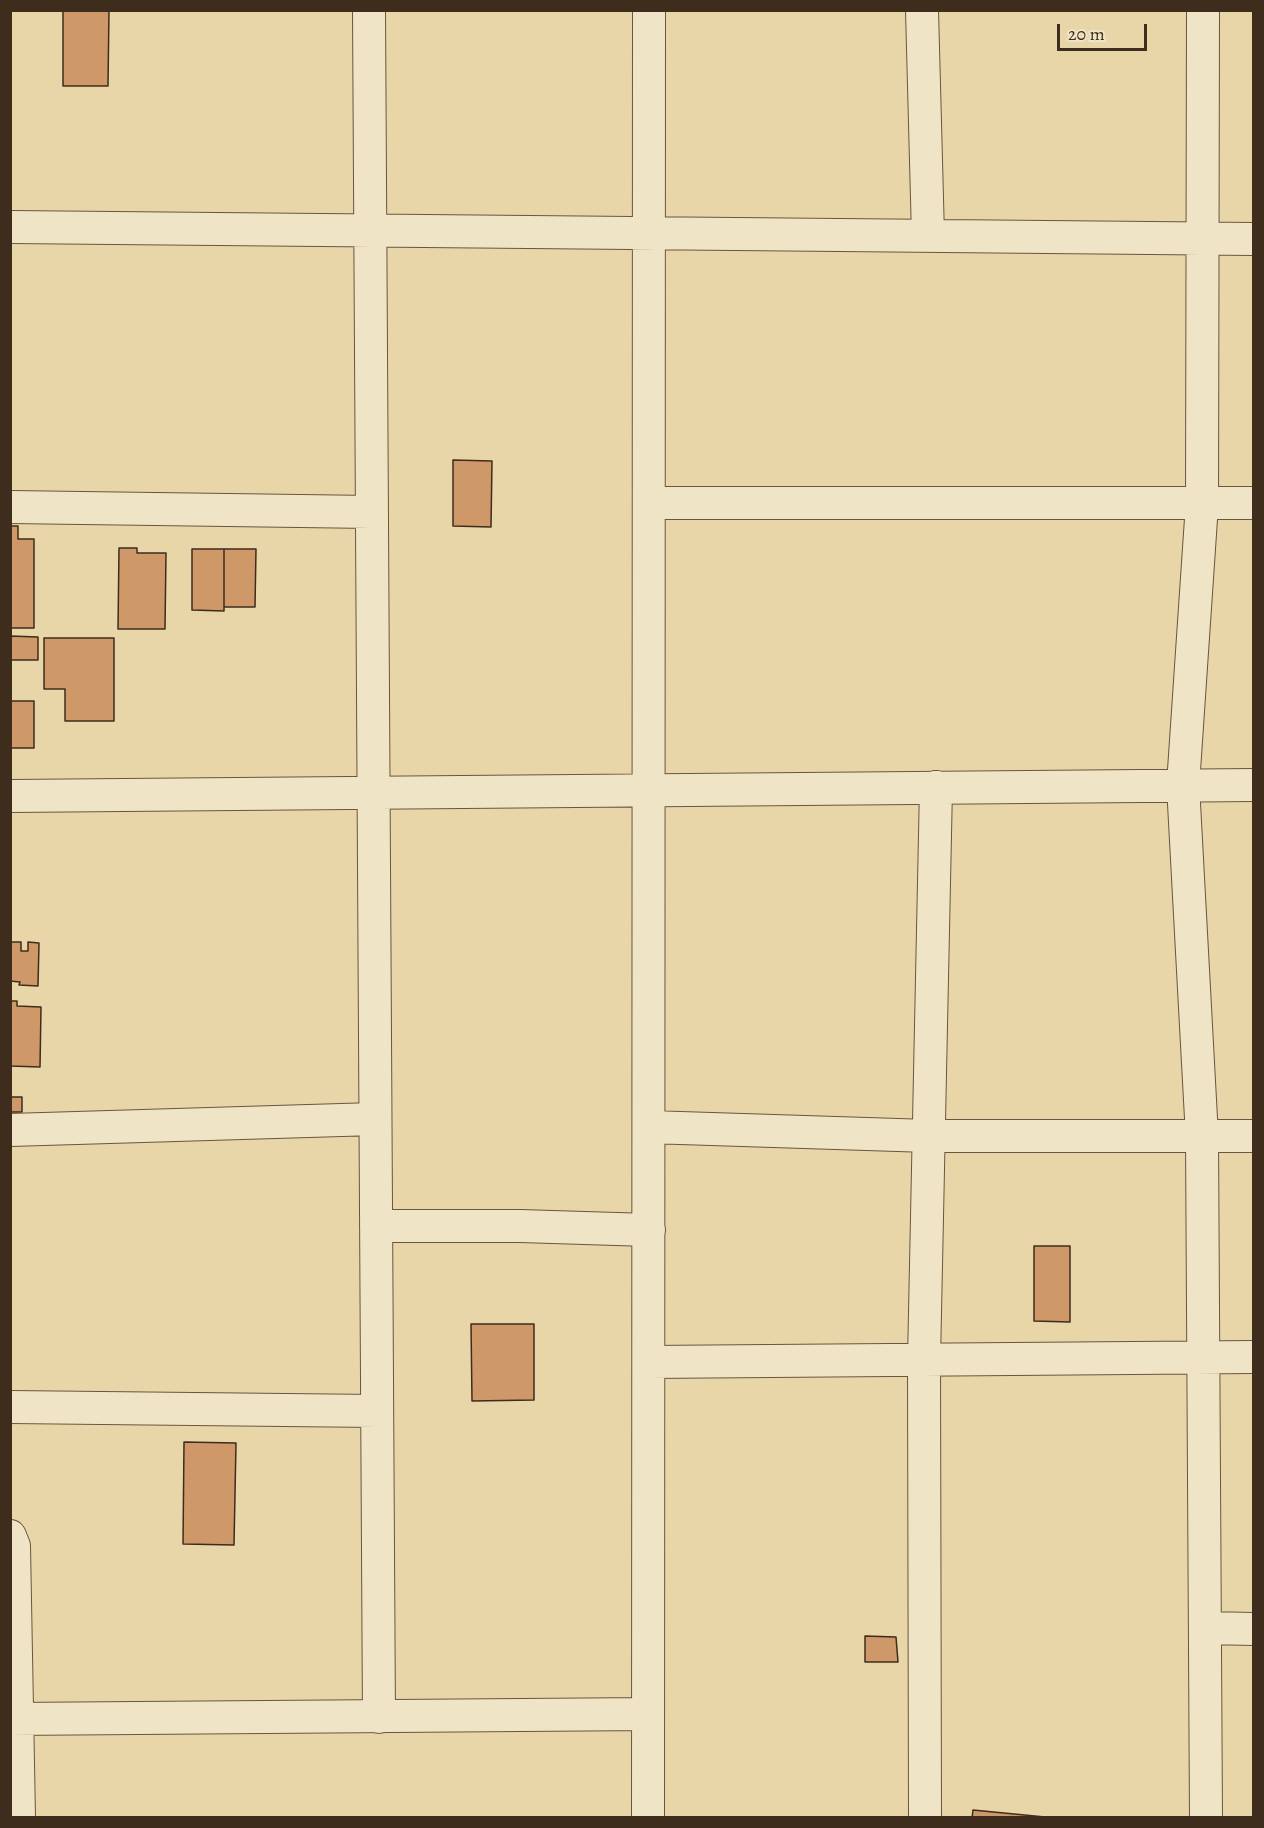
<!DOCTYPE html>
<style>
body{margin:0}
#map{position:relative;width:1264px;height:1828px;overflow:hidden;background:#e8d6a9;font-family:Alegreya,serif}
canvas{display:block}
.frame{position:absolute;inset:0;border:12px solid #3e2c1c;pointer-events:none}
.scale{position:absolute;left:1057px;top:24px;width:90px;height:27px;box-sizing:border-box;border:3px solid #3e2c1c;border-top:0;padding-left:8px;font-size:18px;line-height:21px;white-space:nowrap;color:#3e2c1c;-webkit-text-stroke:4px #f0e4c7;paint-order:stroke}
</style>
<div id="map">
<canvas width="1264" height="1828"></canvas>
<div class="frame"></div>
<div class="scale">20 m</div>
</div>
<script>
const context = document.querySelector('canvas').getContext('2d');
context.lineJoin = 'round';
function paint(path, color) { context.fillStyle = color; context.fill(path, 'evenodd'); }
function strokePath(path, color, width, dash) { context.strokeStyle = color; context.lineWidth = width; context.lineCap = dash ? 'butt' : 'round'; context.setLineDash(dash || []); context.stroke(path); }
const building = new Path2D(`
 M63 10H109L108 86H63Z
 M453 460 492 461 491 527 453 526Z
 M10 526H18V539H34V628H10Z
 M119 548H137V553H166L165 629H118Z
 M192 549H224V611L192 610Z
 M224 549H256L255 607H224Z
 M10 636 38 637V660H10Z
 M44 638H114V721H65V689H44Z
 M10 701H34V748H10Z
 M10 942H21V951H28V942L39 943 38 986 19 985 20 982 10 981Z
 M10 1001H17V1006L41 1007 40 1067 10 1066Z
 M10 1097H22V1112H10Z
 M1034 1246H1070V1322L1034 1321Z
 M471 1324H534V1400L472 1401Z
 M184 1442 236 1443 234 1545 183 1544Z
 M865 1636 896 1637 898 1662H865Z
 M973 1810 1045 1817V1818H972Z`);
const minor = new Path2D(`
 M369 10 379 1717
 M922 10 928 236
 M1203 10 1202 504 1183 785 1202 1137 1206 1818
 M10 227 1254 239
 M649 503H1254
 M10 507 372 512
 M10 796 1254 785
 M649 1127 929 1136H1254
 M10 1130 375 1119
 M376 1226H520L649 1230
 M649 1362 1254 1357
 M10 1407 377 1411
 M10 1536 14 1546 19 1818
 M1206 1628 1254 1629
 M10 1719 648 1714
 M648 1818 649 10
 M925 1818 924 1360 936 787`);
paint(building, '#cf9869');
strokePath(building, '#3e2c1c', 1.5);
strokePath(minor, '#68563f', 34);
strokePath(minor, '#f0e4c7', 32);
</script>
